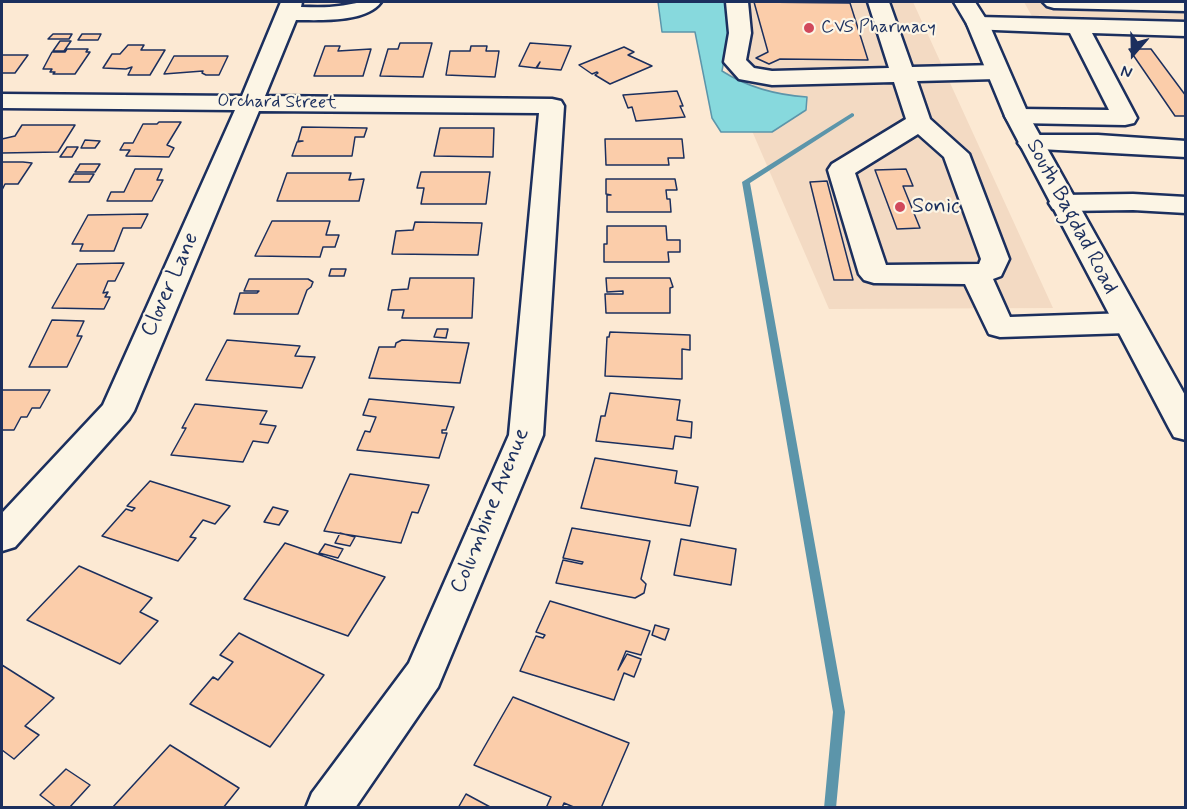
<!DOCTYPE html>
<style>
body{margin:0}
#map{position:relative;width:1187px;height:809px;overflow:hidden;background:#fce9d3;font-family:Mynerve,sans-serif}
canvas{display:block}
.frame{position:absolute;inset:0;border:3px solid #1b2f5e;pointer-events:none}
.north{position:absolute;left:1103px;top:24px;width:60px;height:60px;-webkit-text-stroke:4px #fcf5e5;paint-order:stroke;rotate:200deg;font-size:16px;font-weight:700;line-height:24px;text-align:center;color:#1b2f5e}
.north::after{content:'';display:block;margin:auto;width:21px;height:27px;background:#1b2f5e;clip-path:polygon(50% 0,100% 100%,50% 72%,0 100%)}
</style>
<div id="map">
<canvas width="1187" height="809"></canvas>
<div class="frame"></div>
<div class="north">N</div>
</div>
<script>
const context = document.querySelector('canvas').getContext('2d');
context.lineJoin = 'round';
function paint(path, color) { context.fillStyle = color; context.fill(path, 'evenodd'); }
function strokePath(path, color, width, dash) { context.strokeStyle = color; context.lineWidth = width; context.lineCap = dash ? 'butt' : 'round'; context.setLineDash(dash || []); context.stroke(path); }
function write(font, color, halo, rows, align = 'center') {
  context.font = font + ' Mynerve,sans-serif'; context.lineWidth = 4.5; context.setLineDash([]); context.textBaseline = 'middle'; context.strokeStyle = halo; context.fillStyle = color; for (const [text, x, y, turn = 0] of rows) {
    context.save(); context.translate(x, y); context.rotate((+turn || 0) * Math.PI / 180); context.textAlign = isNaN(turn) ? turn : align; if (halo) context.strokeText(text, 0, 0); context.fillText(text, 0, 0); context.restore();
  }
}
const built = new Path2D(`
 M717 2H913L1053 308 829 309 727 73Z
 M1024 2H1185V36L1042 34Z`);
const water = new Path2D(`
 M658 2H731L740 32 725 54 722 71C747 87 777 95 807 97L806 110 772 132H721L712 118 695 32H662Z`);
const stream = new Path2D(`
 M852 113 854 114V116L750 183 845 712 836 808H824L833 712 742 182Z`);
const building = new Path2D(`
 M754 2 850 3 868 60 780 59 769 64 756 58 768 52Z
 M53 34H72L69 39H48Z
 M82 34H101L98 40H78Z
 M60 41H71L64 51H53Z
 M400 43H432L423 77 380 76 388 49H398Z
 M530 43 571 46 561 70 537 68 540 62 536 68 519 66Z
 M128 45H144L141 50H165L150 75H128L132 67 126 69 103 68 112 54H120Z
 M325 46H340L338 51 371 49 363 76H314Z
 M471 46H487L486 51H499L495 77 446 75 450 51H470Z
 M624 47 634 52 628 55 652 66 610 84 595 75 598 73 597 72 592 74 579 65Z
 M67 49H88L86 52H90L75 74H53L55 72H50L52 69H43L52 52H65Z
 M1129 49H1151L1186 96V116H1175Z
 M2 55H28L15 73H2Z
 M174 56H228L219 75H206L202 73 203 71 164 74Z
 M677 91 683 106H680L685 117 636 121 632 107 628 108 623 95Z
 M159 122H181L167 145 174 148 169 157 126 156 130 150H120L124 143H133L143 124H157Z
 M22 125H75L58 152 2 153V139L15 136Z
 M302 127 367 128 364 137H355L352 156H292L297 142 303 141H298Z
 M440 128H494L493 157 434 156Z
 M605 139H682L684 158H668L669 165H606Z
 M85 140 100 141 95 148H81Z
 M67 147H78L72 157H60Z
 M2 162H23L32 163 18 184H5L2 190Z
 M80 164H100L95 172H75Z
 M135 169H162L157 180H163L152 201H107L111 192H124Z
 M906 169 913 186H903L920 228 897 229 875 170Z
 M421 172H490L486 204H421L424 188H417Z
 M287 173H351L349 180 364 179 359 201H277Z
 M74 174H94L89 182H69Z
 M606 179H675L677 190H666L667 199H670L671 212H607V195H611L606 194Z
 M827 181 853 280H834L810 182Z
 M148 214 141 228H123L114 251H80L83 244H72L88 215Z
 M272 221H330L326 235H339L335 247H323L320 257 255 256Z
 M415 222 482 223 478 255 392 254 396 231 413 230Z
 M607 226H666L667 240H680V252H668L669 262H604V244H607Z
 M124 263 115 281H108L103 293 108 292 105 297H110L104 309 52 308 77 264Z
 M331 269H346L344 276H329Z
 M410 278H474L472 318H402L404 310H388L392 290 408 289Z
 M606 278H670L673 287 670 288V313H606L605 294H623V291L607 292Z
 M249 279H308L313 282 311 287 307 290 298 314H234L240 293H257L259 291H244Z
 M52 320 84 321 77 336H82L67 367H29Z
 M437 329H448L446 338 434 337Z
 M610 332 690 335V350L682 349V379L605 376 607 337H609Z
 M227 340 300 346 295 356 315 357 302 388 206 380Z
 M402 340 469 343 460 383 369 378 379 347H395L396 343Z
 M2 390H50L40 408H32L27 417H21L14 430H2Z
 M610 393 680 400 677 420 692 422 691 438 675 436 673 449 596 441 601 416H605Z
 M369 399 454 407 446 430H442V433H447L439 458 357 450 365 431 370 432 376 417 363 415Z
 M195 404 267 411 260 424 276 426 268 443 253 441 243 462 171 455 186 428H182Z
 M595 458 677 471 675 483 698 487 690 526 581 508Z
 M350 474 429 485 418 513 412 512 401 543 324 531Z
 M150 481 230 506 215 524 203 520 190 537 196 538 178 561 102 536 126 509 132 511 135 508 127 506Z
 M273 507 288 511 279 525 264 522Z
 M572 528 650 541 641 579 646 584 644 593 635 598 556 583 563 560 582 564 583 562 563 558Z
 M340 533 355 537 350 546 335 543Z
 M681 539 736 549 731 585 674 575Z
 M285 543 385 577 348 636 244 599Z
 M325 544 343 549 338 558 319 553Z
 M79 566 152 598 140 612 158 621 120 664 27 620Z
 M550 601 650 631 641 655 626 651 618 670 627 654 641 659 634 677 624 673 614 700 520 671 536 636 543 638 545 635 536 632Z
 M655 625 669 629 665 640 652 635Z
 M239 633 324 675 270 747 190 704 213 677 218 680 233 662 220 655Z
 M2 665 54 698 25 726 39 735 14 759 2 750Z
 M513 697 629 743 601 808H576L564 803 562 808H546L551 797 474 765Z
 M170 745 239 788 223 808H112Z
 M66 769 90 785 69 808H57L40 795Z
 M466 794 492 808H458Z`);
const minor = new Path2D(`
 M281 2H302L301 7C313 7 326 8 339 6 353 4 365 0 381 2 366 23 318 20 296 20L265 96 552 99 561 101 564 106 543 435 438 687 355 808H306L312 793 409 663 509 435 539 113 259 111 134 411 129 419 15 547 2 551V513L103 405 235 110 2 108V94L242 96Z
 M726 2H748L751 33 746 60 754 68 772 71 889 68 868 2H889L912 67 997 65 1005 67 1009 72 1005 77 997 79 917 81 930 119 969 154 1009 259 1001 276 993 279 1010 317 1128 313 1139 316 1143 323 1139 330 1128 333 1000 337 989 334 965 284 874 283 864 280 859 274 828 170 832 164 906 119 894 82 772 85 739 79 724 62 729 33ZM918 134 944 157 981 259 979 264 886 265 855 173Z
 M1043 2H1186V11L1054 8 1047 6Z
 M978 17 1186 22V36L1092 33 1137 118 1134 123 1125 125 1017 123 1008 121 1005 116 1008 111 1017 109 1109 110 1070 33 970 29 967 24 970 19Z
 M1031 135H1098L1186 141V157L1022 148 1018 143 1022 138Z
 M1133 194 1186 197V213L1133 210 1063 211 1053 209 1049 203 1053 197 1063 195Z`);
const major = new Path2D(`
 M954 2H975L989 24 1029 116 1186 397V440L1174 437 1169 428 1005 116 967 24Z`);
const markers = [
 [809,28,6,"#d1495b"],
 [900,207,6,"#d1495b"]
];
const farPoinames = [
 ["CVS Pharmacy",821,28]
];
const farStreetnames = [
 ["Orchard Street",277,103,1]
];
const poiNames = [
 ["Sonic",912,207]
];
const streetNames = [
 ["South Bagdad Road",1071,217,62],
 ["Clover Lane",171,285,-66],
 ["Columbine Avenue",491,511,-68]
];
paint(built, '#f3dac3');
paint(water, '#87d9dd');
strokePath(water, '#5c95aa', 1.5);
paint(stream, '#5c95aa');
paint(building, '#fbcdaa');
strokePath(building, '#1b2f5e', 1.5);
strokePath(minor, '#1b2f5e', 5);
strokePath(major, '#1b2f5e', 5);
paint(minor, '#fcf5e5');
paint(major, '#fcf5e5');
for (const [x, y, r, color] of markers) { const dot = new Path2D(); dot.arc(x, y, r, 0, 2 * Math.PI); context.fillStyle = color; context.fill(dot); strokePath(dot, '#fcf5e5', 2); }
write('18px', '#1b2f5e', '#fcf5e5', farPoinames, 'left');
write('18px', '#1b2f5e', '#fcf5e5', farStreetnames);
write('22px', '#1b2f5e', '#fcf5e5', poiNames, 'left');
write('22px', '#1b2f5e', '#fcf5e5', streetNames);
</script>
